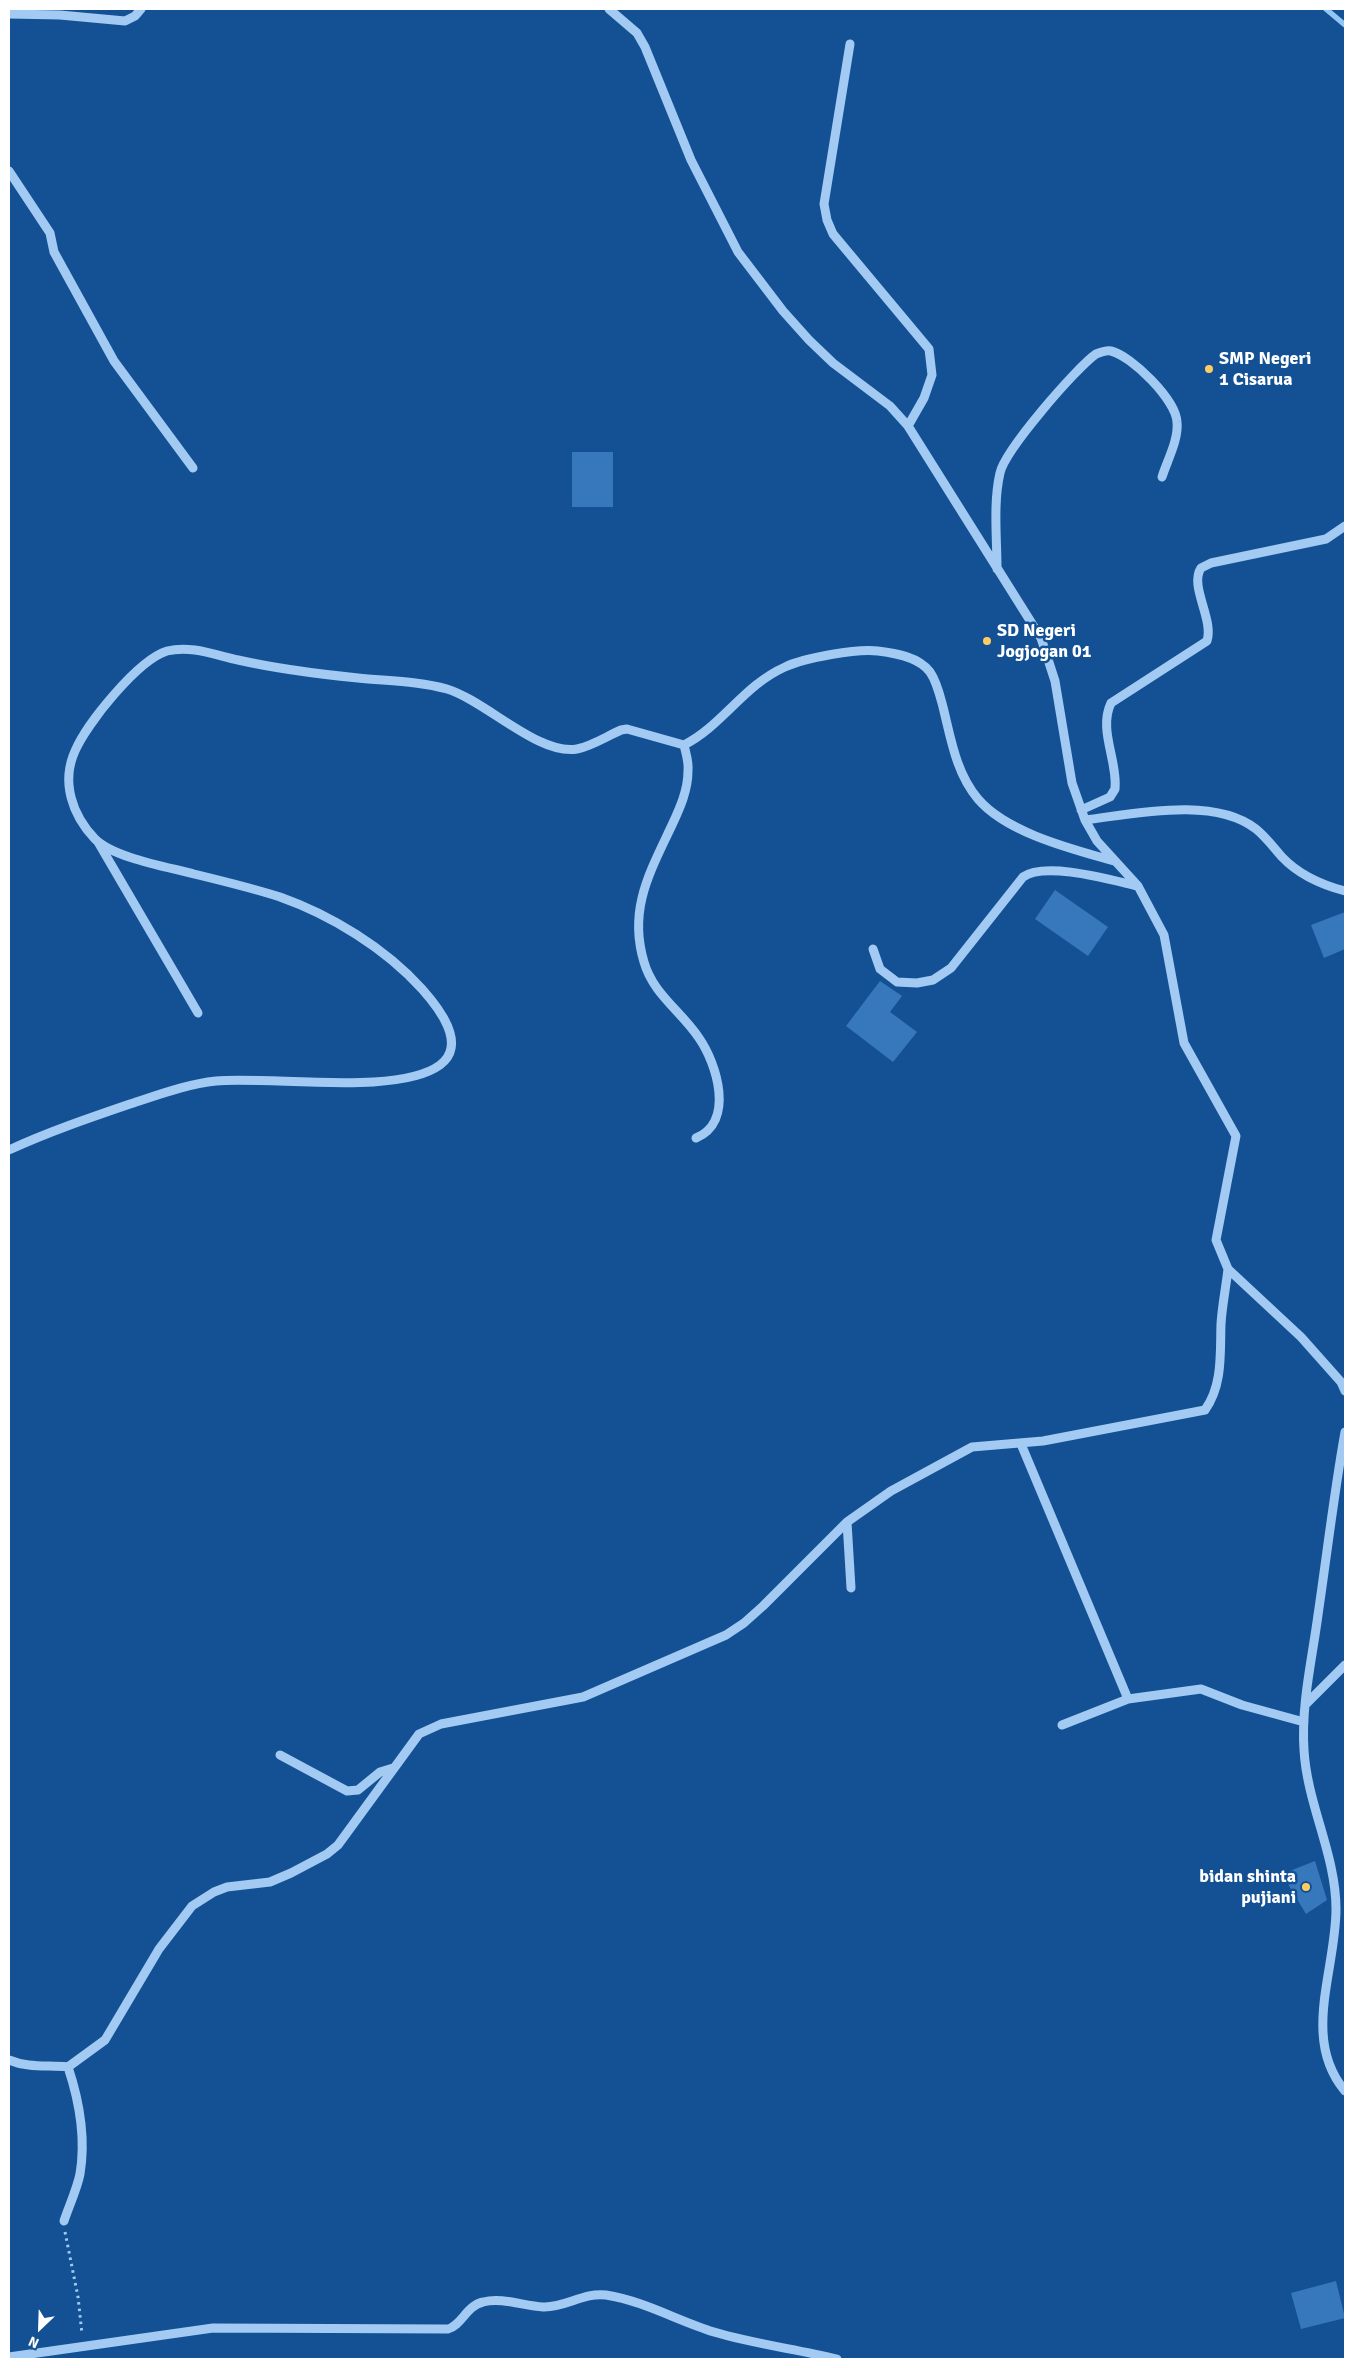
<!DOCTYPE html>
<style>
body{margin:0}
#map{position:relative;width:1354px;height:2368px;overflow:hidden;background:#135194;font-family:Signika,sans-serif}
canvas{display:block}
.frame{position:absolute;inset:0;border:10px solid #fff;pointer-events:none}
.north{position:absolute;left:15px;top:2303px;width:50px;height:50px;-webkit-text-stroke:4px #135194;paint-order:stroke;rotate:204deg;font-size:14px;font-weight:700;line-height:20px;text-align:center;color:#fff}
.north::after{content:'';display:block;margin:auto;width:18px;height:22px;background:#fff;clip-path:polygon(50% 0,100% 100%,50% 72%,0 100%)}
</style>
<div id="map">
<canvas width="1354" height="2368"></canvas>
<div class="frame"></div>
<div class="north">N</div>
</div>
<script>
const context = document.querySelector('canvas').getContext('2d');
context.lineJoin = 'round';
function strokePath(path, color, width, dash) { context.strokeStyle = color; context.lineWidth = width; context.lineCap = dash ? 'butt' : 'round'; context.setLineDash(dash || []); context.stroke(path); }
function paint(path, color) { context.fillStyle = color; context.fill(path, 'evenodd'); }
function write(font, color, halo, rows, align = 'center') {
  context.font = font + ' Signika,sans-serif'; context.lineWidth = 5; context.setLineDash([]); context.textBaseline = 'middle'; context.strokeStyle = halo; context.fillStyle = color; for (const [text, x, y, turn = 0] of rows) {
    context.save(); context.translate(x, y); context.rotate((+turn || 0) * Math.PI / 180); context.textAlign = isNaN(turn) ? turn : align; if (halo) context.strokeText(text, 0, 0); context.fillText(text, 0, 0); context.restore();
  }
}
const stream = new Path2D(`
 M1326 9 1345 25`);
const building = new Path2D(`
 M572 452H613V507H572Z
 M1055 890 1108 927 1088 956 1035 919Z
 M1345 912V949L1324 958 1311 925Z
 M880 981 902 996 890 1012 917 1032 893 1062 846 1026Z
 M1315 1861 1327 1900 1306 1914 1282 1874Z
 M1336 2281 1345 2318 1301 2329 1291 2293Z`);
const path = new Path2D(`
 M65 2232 78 2297 82 2334`);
const minor = new Path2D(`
 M609 9 637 33 645 47 691 160 738 252 783 311 809 340 833 363 890 406 908 426 1041 638 1055 681 1072 783 1085 820 1097 841 1138 886 1164 935 1184 1043 1236 1136 1216 1240 1228 1269 1301 1337 1341 1382 1345 1391
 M9 14 60 15 125 21 135 16 141 9
 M850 44 824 204 827 220 833 234 929 349 932 375 924 398 908 426
 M9 171 50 233 54 252 114 361 193 468
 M997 569C997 538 993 503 1000 473 1005 450 1076 368 1096 354 1101 352 1106 350 1111 351 1132 356 1176 400 1177 422 1179 439 1167 461 1162 477
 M684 745C686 754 689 762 688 771 688 790 680 808 672 825 650 872 628 909 644 962 653 994 681 1011 699 1038 717 1064 735 1122 696 1138
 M1081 810 1110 797 1115 789C1118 761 1098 730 1111 703L1207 641C1214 619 1189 586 1201 568L1211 563 1326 539 1345 526
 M1085 820C1134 814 1214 796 1256 829 1266 837 1274 848 1282 857 1299 875 1322 885 1345 891
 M98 842 198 1013
 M873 949 880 969 897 982 917 983 933 980 951 968 1023 877C1045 861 1111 880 1137 886
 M9 1150C48 1132 89 1118 130 1104 158 1095 187 1084 216 1081 271 1076 398 1096 440 1065 468 1044 438 1007 422 989 385 948 331 915 280 897 252 888 223 881 194 874 168 867 114 858 95 839 72 815 61 782 75 751 87 723 138 660 167 651 191 645 215 655 238 660 278 669 318 674 358 678 388 681 419 681 447 689 486 701 539 756 577 749 592 746 607 736 621 730L627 729 684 745C722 726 744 685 785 667 804 658 858 648 878 651 895 653 919 657 930 672 937 682 940 696 943 707 951 739 956 773 978 799 1007 833 1072 849 1114 861
 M1345 1432C1334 1493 1327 1554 1318 1615 1312 1660 1301 1705 1304 1750 1307 1804 1336 1855 1336 1909 1336 1970 1301 2039 1345 2091
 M1021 1444 1128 1699
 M847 1522 851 1588
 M1305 1705 1345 1665
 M1062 1725 1128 1699 1201 1689 1242 1705 1304 1722
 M280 1755 347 1791 358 1790 380 1772 393 1768
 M9 2060C28 2068 47 2065 68 2067
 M64 2221C69 2206 77 2189 80 2174 86 2138 79 2100 68 2067L105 2040 159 1949 192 1906 214 1892 227 1887 270 1882 291 1873 327 1854 338 1845 419 1734 441 1724 583 1697 726 1635 744 1623 763 1606 847 1522 891 1491 972 1447 1043 1441 1205 1410C1223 1385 1220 1353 1221 1324 1222 1306 1226 1287 1228 1269
 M9 2357 213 2328 448 2329C462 2325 466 2306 483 2302 502 2297 524 2306 543 2307 565 2308 584 2292 606 2295 644 2301 678 2321 714 2332 754 2344 796 2349 837 2359`);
const markers = [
 [1209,369,5,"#ffcb63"],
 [987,641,5,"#ffcb63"],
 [1306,1887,5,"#ffcb63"]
];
const poiNames = [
 ["SMP Negeri",1219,359],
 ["1 Cisarua",1219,380],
 ["SD Negeri",997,631],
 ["Jogjogan 01",997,652],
 ["bidan shinta",1296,1877,"right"],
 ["pujiani",1296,1898,"right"]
];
strokePath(stream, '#94c6f5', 5.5);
paint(building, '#3778bc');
strokePath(path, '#a2caf2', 3, [2.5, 4]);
strokePath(minor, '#a2caf2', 9);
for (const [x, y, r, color] of markers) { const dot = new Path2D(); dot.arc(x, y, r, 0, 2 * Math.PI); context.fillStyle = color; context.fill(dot); strokePath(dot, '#135194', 2); }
write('bold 18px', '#fff', '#135194', poiNames, 'left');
</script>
